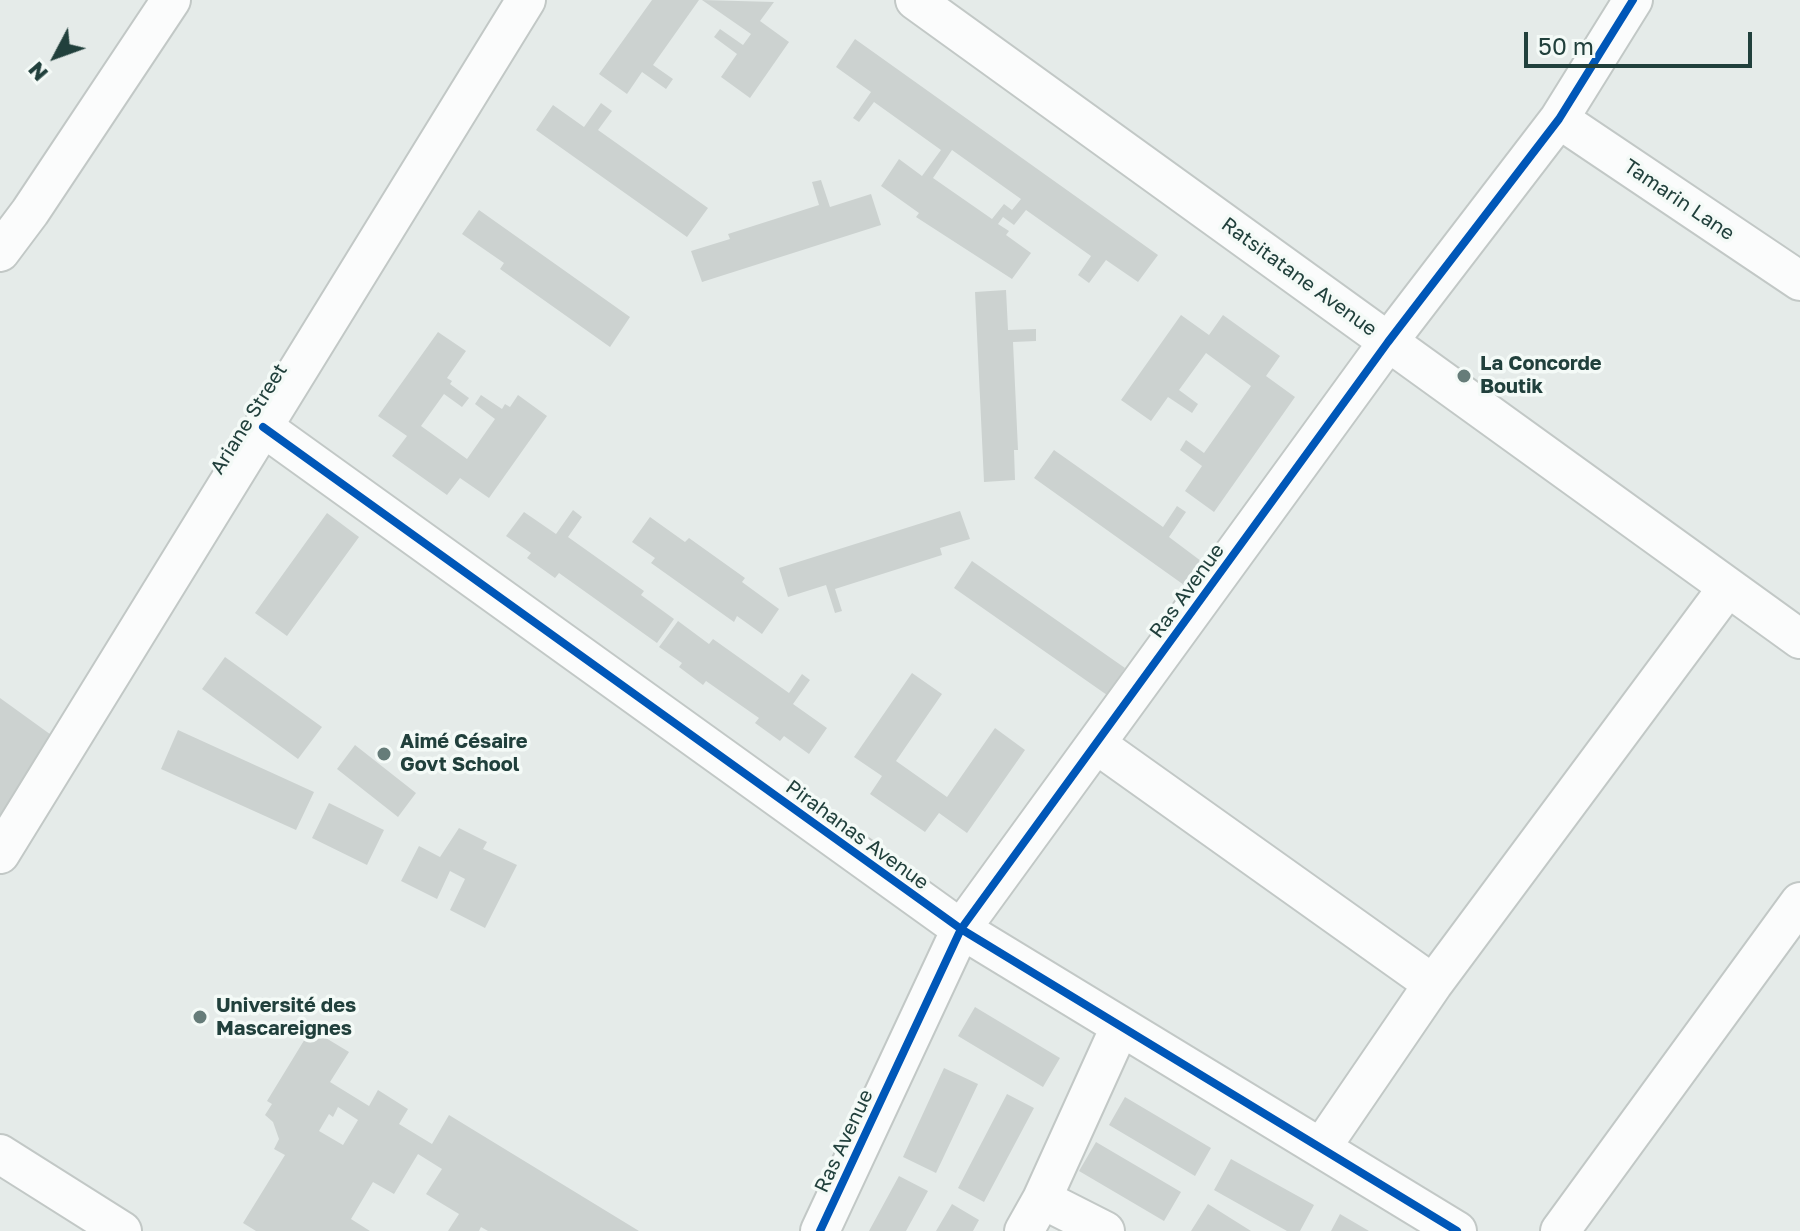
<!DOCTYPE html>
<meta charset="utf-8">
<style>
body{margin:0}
#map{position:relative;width:1800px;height:1231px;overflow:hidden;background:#e5ebe9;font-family:"Golos Text",sans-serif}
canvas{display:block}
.north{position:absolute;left:16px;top:16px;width:80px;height:80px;-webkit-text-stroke:6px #f4faf7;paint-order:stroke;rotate:229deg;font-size:22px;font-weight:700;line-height:32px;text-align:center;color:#21403c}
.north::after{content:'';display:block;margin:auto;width:28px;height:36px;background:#21403c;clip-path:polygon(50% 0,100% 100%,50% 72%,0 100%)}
.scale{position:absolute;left:1524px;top:32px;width:228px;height:36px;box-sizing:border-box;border:4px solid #21403c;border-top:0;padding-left:10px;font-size:24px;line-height:28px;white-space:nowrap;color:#21403c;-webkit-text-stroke:6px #f4faf7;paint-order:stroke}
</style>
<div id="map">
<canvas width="1800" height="1231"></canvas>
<div class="north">N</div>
<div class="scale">50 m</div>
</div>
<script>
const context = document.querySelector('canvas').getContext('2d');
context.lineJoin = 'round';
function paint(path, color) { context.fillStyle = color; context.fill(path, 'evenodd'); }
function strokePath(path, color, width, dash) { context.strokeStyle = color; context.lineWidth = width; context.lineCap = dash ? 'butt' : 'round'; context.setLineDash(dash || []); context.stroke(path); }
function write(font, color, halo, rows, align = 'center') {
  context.font = font + ' "Golos Text",sans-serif'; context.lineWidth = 7; context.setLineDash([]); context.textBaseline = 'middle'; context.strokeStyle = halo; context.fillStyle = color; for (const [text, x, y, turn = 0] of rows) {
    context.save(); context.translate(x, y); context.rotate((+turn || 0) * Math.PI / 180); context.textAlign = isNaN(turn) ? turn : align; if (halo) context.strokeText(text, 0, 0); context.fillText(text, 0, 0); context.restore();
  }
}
const building = new Path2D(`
 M652 0H699L653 65 673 79 666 89 642 72 627 94 599 74Z
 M702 0 774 2 760 21 789 42 750 98 721 77 737 54 714 37 720 29 743 45 751 34Z
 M855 39 1158 255 1138 282 1106 260 1089 283 1078 275 1091 256 1026 210 1014 225 1003 217 998 224 1009 231 1006 235 1031 253 1012 279 916 217 919 213 881 186 899 159 922 176 941 150 874 102 859 122 853 118 871 92 836 67ZM952 150 1021 199 1012 210 1004 204 992 219 933 178Z
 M601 103 612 111 598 130 708 208 687 237 536 130 553 105 584 127Z
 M821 180 830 207 871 194 881 225 702 282 691 251 730 239 728 234 819 205 812 182Z
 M479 210 630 317 610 347 500 269 504 263 462 234Z
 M1006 290 1008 330 1036 329V341L1013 342 1018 450H1014L1015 480 984 482 975 292Z
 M1181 315 1209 335 1223 315 1280 356 1266 376 1295 397 1214 512 1185 491 1202 466 1180 450 1186 440 1204 453 1251 386 1206 353 1179 390 1198 404 1192 413 1168 397 1151 421 1121 400Z
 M438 332 466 351 447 378 452 381 450 384 469 398 462 407 444 394 421 426 467 459 495 419 475 404 481 395 502 409 505 404 510 407 518 395 547 416 489 498 460 478 447 495 392 456 407 436 378 416Z
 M1054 450 1163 527 1177 506 1186 512 1169 537 1201 561 1184 585 1034 478Z
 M573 510 582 517 568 537 644 591 641 595 674 619 657 643 559 573 555 578 527 558 531 553 506 536 524 512 556 534Z
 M960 511 970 539 940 548 942 555 835 589 842 611 835 613 826 585 788 597 779 568Z
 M327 513 359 537 287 636 255 613Z
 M650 517 685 542 689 538 745 578 742 582 779 609 762 634 737 616 734 622 651 563 655 558 632 542Z
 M972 561 1125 668 1107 695 954 588Z
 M678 621 709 644 713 639 789 693 802 674 810 680 793 704 827 728 809 754 784 736 780 741 755 723 759 718 706 681 703 685 679 667 682 663 659 647Z
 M225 657 322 727 298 759 202 689Z
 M912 673 942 694 896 761 947 797 995 728 1025 750 967 833 939 813 925 832 870 794 882 776 854 757Z
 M0 698 54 737 0 819Z
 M178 730 314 792 296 830 161 769Z
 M355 745 416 793 398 817 337 769Z
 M329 803 384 830 367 865 312 838Z
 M459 828 487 842 483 849 517 865 485 928 450 910 465 879 450 871 437 899 401 881 419 846 440 857Z
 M975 1007 1060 1058 1043 1087 958 1036Z
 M311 1029 349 1052 330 1082 369 1106 378 1090 408 1109 399 1124 432 1144 449 1115 639 1231H488L481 1227 479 1231H448L459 1214 426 1194 442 1169 418 1154 394 1194 373 1182 351 1219 370 1231H256L243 1223 285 1155 274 1149 279 1139 273 1122 265 1115 272 1104 267 1101ZM338 1107 358 1120 343 1145 319 1131 329 1114 333 1117Z
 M944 1068 978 1084 936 1173 903 1157Z
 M1007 1094 1034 1108 984 1202 958 1188Z
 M1125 1097 1211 1148 1195 1176 1109 1125Z
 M1096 1142 1181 1192 1164 1221 1079 1171Z
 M1231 1159 1314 1205 1300 1231H1287L1214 1190Z
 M899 1176 928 1191 906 1231H869Z
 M952 1204 979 1220 973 1231H936Z
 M1208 1204 1251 1231H1191Z
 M1340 1214 1369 1231H1331Z`);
const minor = new Path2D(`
 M915 0 1800 639
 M1559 119 1800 281
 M0 252 30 212 171 0
 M263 427 961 929 1457 1231
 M1096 744 1433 984
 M0 854 526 0
 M1321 1148 1433 984 1728 587
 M0 1154 122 1231
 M1042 1199 1105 1231
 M820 1231 961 929 1388 342 1559 119 1633 0
 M1024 1231 1042 1199 1120 1027
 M1560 1231 1800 902`);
const cycleway = new Path2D(`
 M263 427 961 929 1457 1231
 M820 1231 961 929 1388 342 1559 119 1633 0`);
const markers = [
 [1464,376,8,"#667c79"],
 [384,754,8,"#667c79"],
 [200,1017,8,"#667c79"]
];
const streetNames = [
 ["Tamarin Lane",1679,200,34],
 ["Ratsitatane Avenue",1299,277,36],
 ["Ariane Street",249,419,-58],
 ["Ras Avenue",1187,591,-54],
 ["Pirahanas Avenue",857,835,36],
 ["Ras Avenue",844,1141,-65]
];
const poiNames = [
 ["La Concorde",1480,364],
 ["Boutik",1480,387],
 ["Aimé Césaire",400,742],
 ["Govt School",400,765],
 ["Université des",216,1006],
 ["Mascareignes",216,1029]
];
paint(building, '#ccd2d0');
strokePath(minor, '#c2c8c6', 42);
strokePath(minor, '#fbfcfc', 38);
strokePath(cycleway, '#0057b8', 8);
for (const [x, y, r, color] of markers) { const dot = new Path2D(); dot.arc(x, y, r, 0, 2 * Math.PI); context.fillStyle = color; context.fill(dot); strokePath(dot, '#f4faf7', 3); }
write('20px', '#21403c', '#f4faf7', streetNames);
write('bold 20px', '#21403c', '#f4faf7', poiNames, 'left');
</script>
